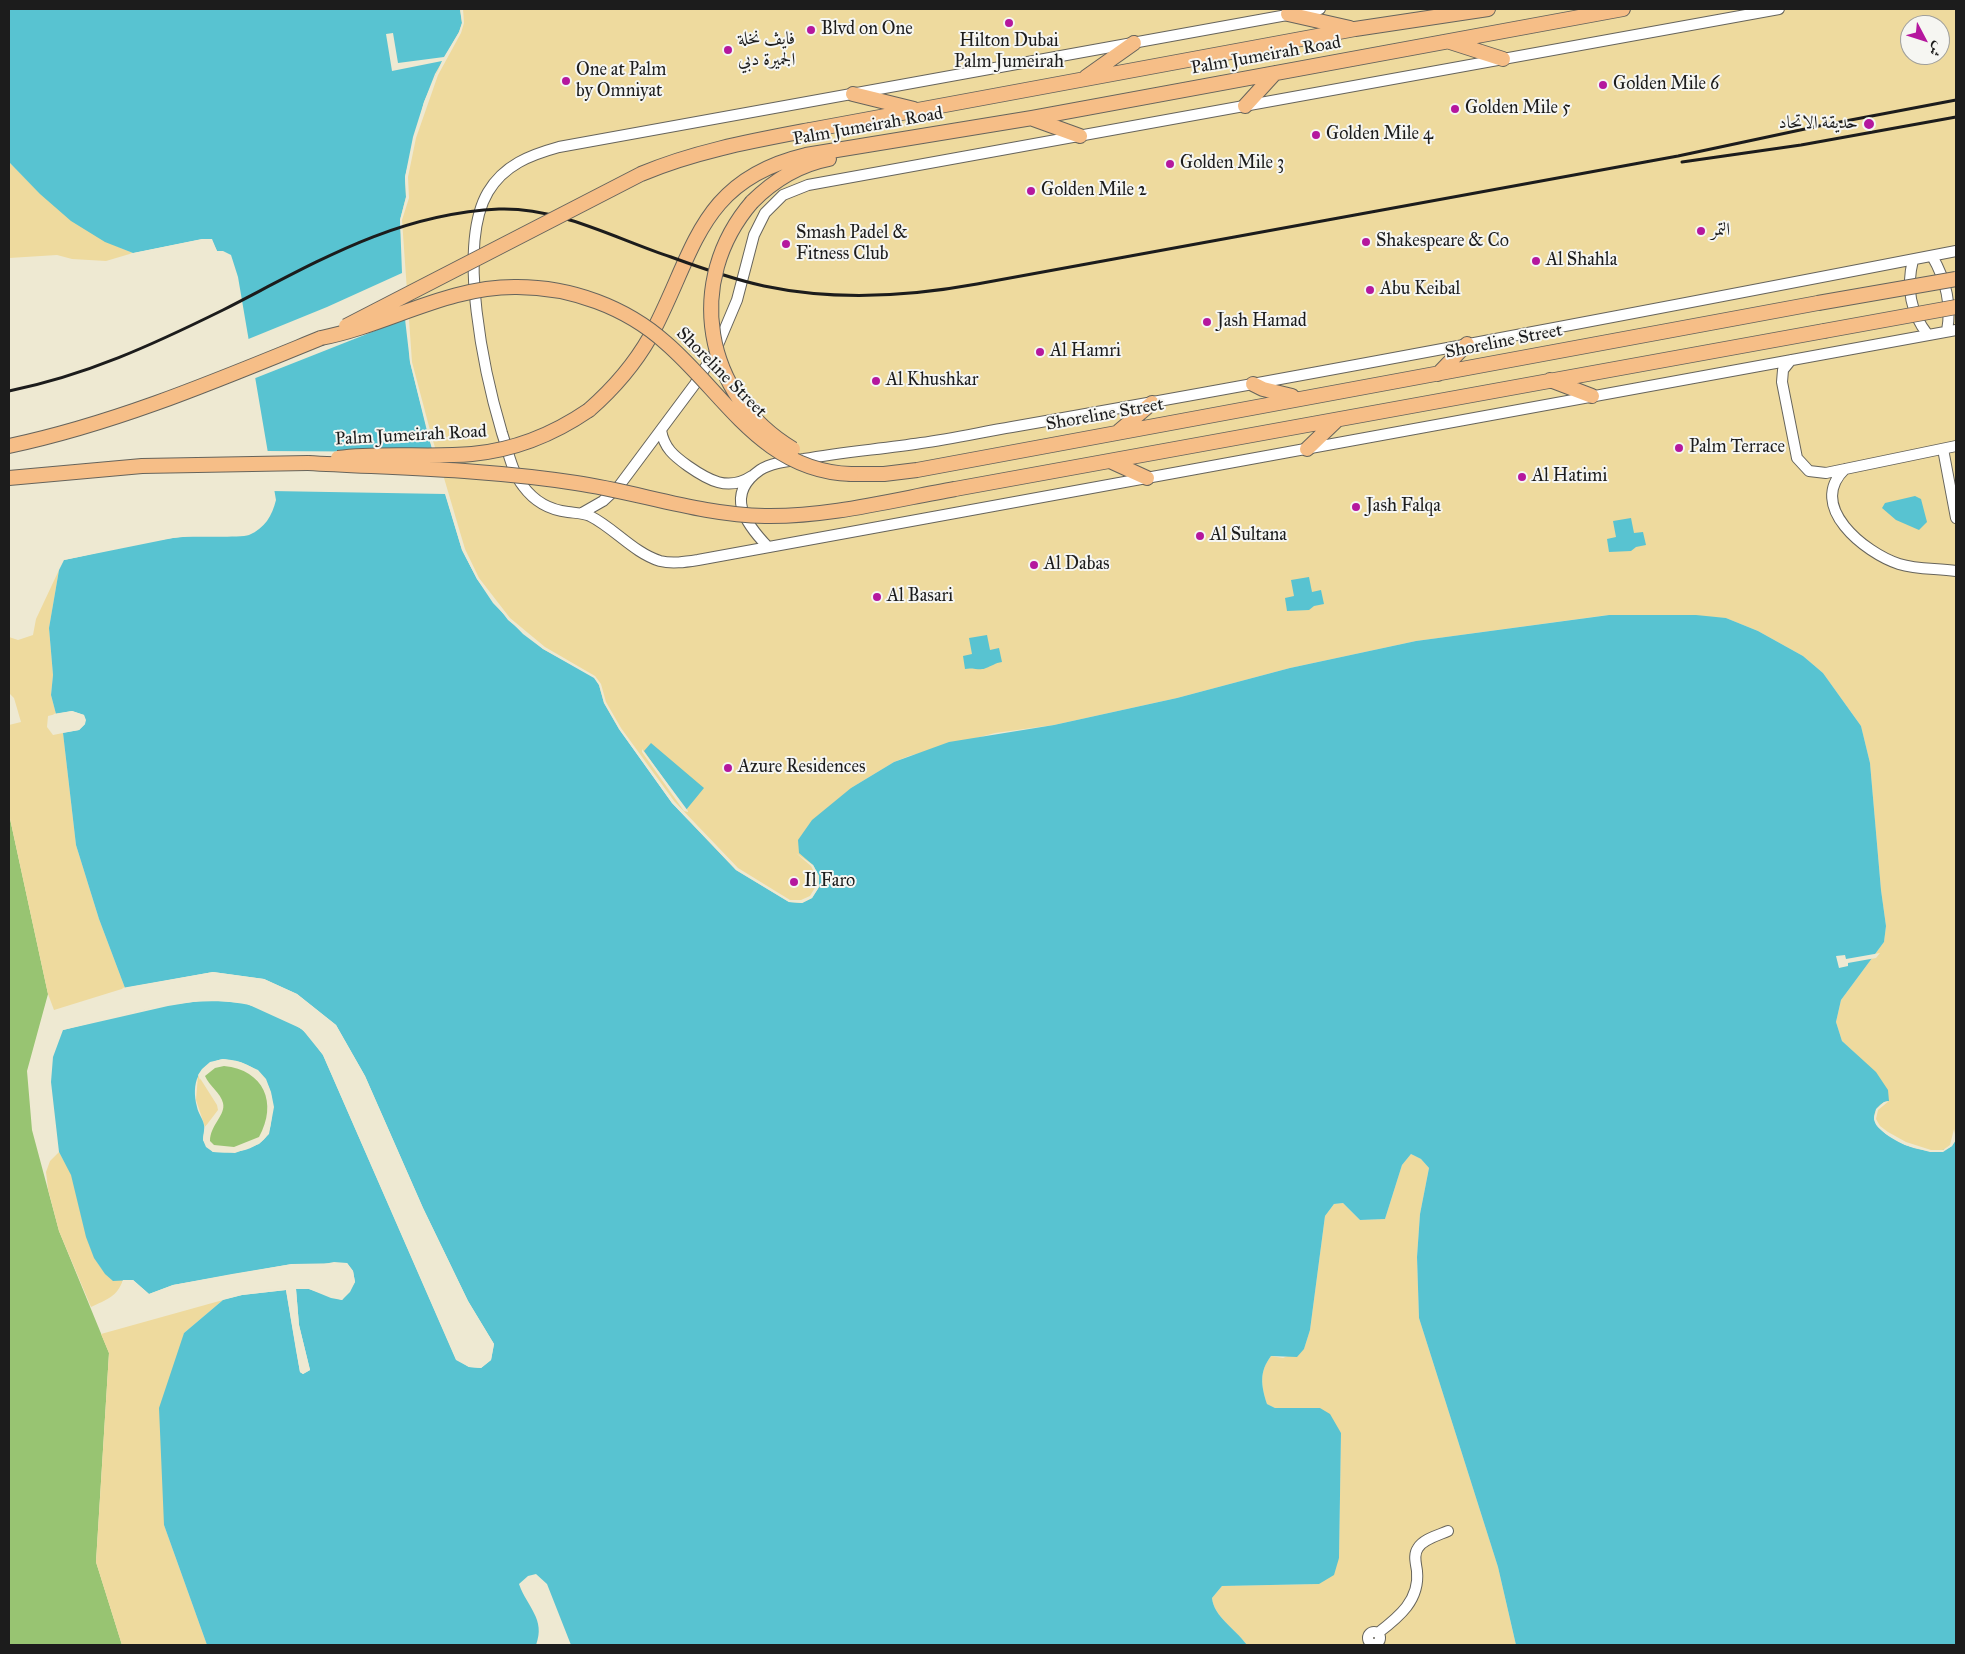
<!DOCTYPE html>
<meta charset="utf-8">
<style>
body{margin:0}
#map{position:relative;width:1965px;height:1654px;overflow:hidden;background:#eee9d2;font-family:"IM FELL Great Primer",Amiri,serif}
canvas{display:block}
.frame{position:absolute;inset:0;border:10px solid #1c1c1c;pointer-events:none}
.north{position:absolute;left:1900px;top:15px;width:50px;height:50px;box-sizing:border-box;background:#f6f6f2;border:1px solid #9f9f9c;border-radius:50%;rotate:130deg;font-size:14px;font-weight:700;line-height:20px;text-align:center;color:#1c1c1c}
.north::after{content:'';display:block;margin:auto;width:18px;height:22px;background:#b5179e;clip-path:polygon(50% 0,100% 100%,50% 72%,0 100%)}
</style>
<div id="map">
<canvas width="1965" height="1654"></canvas>
<div class="frame"></div>
<div class="north">ش</div>
</div>
<script>
const context = document.querySelector('canvas').getContext('2d');
context.lineJoin = 'round';
function paint(path, color) { context.fillStyle = color; context.fill(path, 'evenodd'); }
function strokePath(path, color, width, dash) { context.strokeStyle = color; context.lineWidth = width; context.lineCap = dash ? 'butt' : 'round'; context.setLineDash(dash || []); context.stroke(path); }
function write(font, color, halo, rows, align = 'center') {
  context.font = font + ' "IM FELL Great Primer",Amiri,serif'; context.lineWidth = 4; context.setLineDash([]); context.textBaseline = 'middle'; context.strokeStyle = halo; context.fillStyle = color; for (const [text, x, y, turn = 0] of rows) {
    context.save(); context.translate(x, y); context.rotate((+turn || 0) * Math.PI / 180); context.textAlign = isNaN(turn) ? turn : align; if (halo) context.strokeText(text, 0, 0); context.fillText(text, 0, 0); context.restore();
  }
}
const green = new Path2D(`
 M9 814 48 994 27 1071 32 1130 59 1231 109 1353 96 1562 122 1645H9Z
 M224 1066C264 1070 278 1103 259 1137L234 1147 214 1145 210 1141C210 1125 226 1115 223 1103 221 1093 209 1086 205 1076L215 1068Z`);
const sand = new Path2D(`
 M460 9H1956V1140L1943 1152C1918 1153 1899 1141 1878 1127L1857 1055 1842 1041 1836 1022 1841 1000 1884 942 1886 926 1881 890 1870 763 1861 726 1823 673 1803 656 1758 631 1726 618 1608 615 1416 641 1290 668 1177 698 1054 725 995 733 909 756 894 762 851 788 813 865 819 876V887L812 898 802 903 789 902 736 870 694 828 619 729 493 603 462 550 410 362 400 220 413 137ZM1910 25H1940V55H1910Z
 M9 162C48 202 80 232 133 253L106 261 72 259 57 255 9 258Z
 M59 570 49 628 53 675 51 695 56 714 48 716 47 727 53 735 63 733 76 845 99 919 125 988 54 1010 48 994 9 814V725L21 722 14 698 9 693V637L18 640 33 635 36 619Z
 M198 1075 217 1105 218 1110 205 1127 196 1100Z
 M59 1152C63 1160 69 1168 72 1176 81 1204 88 1281 123 1280 117 1297 106 1300 91 1307L59 1231 48 1189 46 1172 50 1161Z
 M1411 1154 1421 1159 1429 1168 1420 1214 1417 1257 1419 1318 1498 1567 1516 1645H1247C1235 1628 1214 1617 1212 1598L1222 1586 1319 1584 1339 1558 1341 1433 1320 1408H1275L1267 1404C1261 1385 1259 1372 1271 1356L1283 1358 1304 1349 1310 1330 1325 1216 1334 1204 1343 1203 1360 1220 1385 1219 1402 1165Z
 M223 1300 184 1333 164 1525 207 1645H122L96 1562 109 1353 101 1334Z`);
const water = new Path2D(`
 M9 9H460L462 23 459 32 435 74 424 102 405 177 406 197 400 220 410 362 428 435 462 550 477 579 508 620 543 649 594 677 599 685 604 703 619 729 672 803 736 870 789 902 802 903 812 898 819 887V876L813 865 799 853 798 840 812 820 851 788 894 762 949 742 1054 725 1177 698 1290 668 1416 641 1609 615H1696L1726 618 1758 631 1803 656 1823 673 1861 726 1870 763 1881 890 1886 926 1884 942 1841 1000 1836 1022 1842 1041 1876 1072 1888 1090 1889 1101C1877 1102 1869 1118 1878 1127 1893 1144 1933 1159 1952 1146L1956 1131V1645H1516L1498 1567 1419 1318 1417 1257 1420 1214 1429 1168 1421 1159 1411 1154 1402 1165 1385 1219 1360 1220 1343 1203 1334 1204 1325 1216 1310 1330 1304 1349 1297 1357 1271 1356C1259 1372 1261 1385 1267 1404L1275 1408H1320L1330 1414 1341 1433 1339 1558 1334 1575 1319 1584 1222 1586 1212 1598C1214 1617 1235 1628 1247 1645H571L547 1584 536 1574 528 1576 519 1584C527 1607 546 1619 536 1645H207L164 1525 159 1408 184 1333 223 1300 242 1295 286 1290 300 1372 303 1374 310 1370 299 1325 296 1289H309L342 1300 355 1282 353 1271 347 1263 292 1264 173 1285 149 1294 133 1280 113 1281 105 1274 94 1258 86 1237 71 1175 59 1152 51 1082 53 1057 63 1030C139 1012 232 976 301 1029 310 1035 317 1047 323 1055L456 1359 469 1367 481 1368 491 1360 494 1344 468 1301 423 1208 365 1076 336 1025 297 994 264 979 213 972 125 988 99 919 76 845 63 733 79 730 85 724 84 715 72 711 56 714 51 695 53 675 49 628 59 570 64 560C102 552 141 542 180 537 195 536 240 538 249 535 265 528 272 516 276 500L238 277 231 255 223 251H217L211 239H202L133 253 105 242 71 221 40 194 9 162ZM223 1059C260 1061 278 1086 271 1122 270 1131 267 1139 258 1144 244 1153 229 1153 213 1152L203 1140C203 1135 205 1129 204 1125 203 1119 198 1113 197 1107 191 1083 198 1064 223 1059Z
 M1915 496 1921 499 1927 522 1919 530 1896 520 1882 508 1885 503Z
 M1631 518 1634 533 1643 532 1646 545 1636 547 1631 551 1609 552 1607 539 1616 537 1613 521Z
 M1309 577 1312 592 1321 590 1324 604 1314 606 1309 610 1287 611 1285 598 1294 596 1291 580Z
 M987 635 990 650 999 648 1002 662C995 663 992 666 986 668 981 671 972 667 965 669L963 656 972 654 969 638Z
 M651 743 704 788 686 810 644 751Z`);
const pier = new Path2D(`
 M460 9H463L464 23 461 33 438 75 416 138 408 177 409 198 402 220 412 362 431 434 465 549 479 578 510 618 545 647 595 676 601 684 606 702 621 728 674 801 738 868 790 900H801L810 896 816 886V876L811 866 796 853 813 865 819 876V887L812 898 802 903 789 902 736 870 672 803 619 729 604 703 599 685 594 678 543 649 523 634 493 603 477 579 462 550 445 494 271 491 265 451 433 452 410 362 405 319 253 379 246 340 327 307 402 273 400 220 406 197 405 177 413 137 424 102 442 61 392 71 386 34 393 33 398 63 444 57 459 32 462 23Z
 M203 239H212L217 251H215L210 241H203L134 255 129 254Z
 M202 533 203 535 173 538 64 560 65 557 108 549 173 536Z
 M72 711 84 715 86 720 85 724 79 730 61 733 78 728 84 720 77 714 56 716 53 714Z
 M642 749 688 811V812L684 811 642 752Z
 M1880 953 1876 958 1848 963V966L1839 968 1836 956 1845 955 1846 959Z
 M213 972 264 979 297 994 336 1025 365 1076 423 1208 468 1301 494 1344 491 1360 481 1368 469 1367 456 1360 323 1055 302 1029 245 1003 205 1000 168 1006 63 1030 61 1028 167 1004 205 998 246 1001 276 1013 304 1027 326 1054 458 1358 470 1364 480 1366 489 1358 491 1345 466 1302 420 1209 363 1077 334 1027 296 996 263 982 213 975 125 990 122 988Z
 M223 1059 240 1062 258 1070 266 1079 271 1092 274 1107 269 1134 259 1144 235 1153 213 1152 206 1147 203 1140 205 1127 207 1125 206 1140 208 1145 214 1149 230 1151 245 1148 258 1142 267 1132 272 1108 263 1080 257 1072 248 1067 231 1062 212 1064 204 1071 200 1080 198 1075 202 1069 210 1062Z
 M1889 1101 1878 1110 1876 1119 1880 1126 1888 1132 1906 1142 1931 1150H1943L1950 1145 1954 1129 1956 1140 1952 1146 1943 1152H1930L1905 1145 1886 1134 1878 1127 1874 1119 1876 1109 1884 1102Z
 M334 1262 347 1263 353 1271 355 1282 350 1292 342 1300 331 1298 309 1289H296L299 1325 310 1370 303 1374 300 1372 296 1350 286 1290 242 1295 217 1301 242 1292 288 1288 298 1350 302 1371H306L307 1369 296 1326 294 1288 309 1286 341 1297 348 1291 352 1282 351 1272 346 1265 292 1266 174 1288 149 1296 132 1283H122L123 1280H133L149 1294 173 1285 232 1274 292 1264 319 1265Z`);
const minor = new Path2D(`
 M1320 9 559 147C530 155 504 165 488 192 456 246 485 376 502 433 508 451 512 472 523 486 534 501 550 510 568 512 575 513 583 513 590 516 614 528 634 553 660 561 672 564 685 562 698 560L1956 330
 M1932 256C1946 280 1952 304 1947 331
 M1913 260C1906 288 1910 312 1928 335
 M1791 360 1783 370 1782 382 1797 458 1809 471 1826 473 1956 446
 M661 430C664 448 674 456 688 466 708 480 728 492 752 476
 M1943 449 1956 518
 M1845 469C1806 506 1865 553 1899 564 1918 570 1937 568 1956 571
 M582 513 603 501 619 486 695 384 715 352 737 300 754 235 765 213 783 195 808 185 1779 9
 M768 547C746 524 724 495 760 470 772 462 790 461 804 459 843 452 882 449 921 443 952 439 982 432 1012 427 1327 372 1642 312 1956 251
 M1368 1638a6 6 0 1 1 12 0a6 6 0 1 1-12 0Z
 M1378 1633C1399 1617 1420 1600 1417 1571 1416 1563 1413 1555 1418 1548 1423 1539 1439 1535 1448 1531`);
const major = new Path2D(`
 M1288 14 1350 28
 M1450 42 1503 59
 M1086 77 1134 43
 M853 94 914 109
 M1245 106 1275 73
 M1033 119 1080 136
 M810 130 1355 29 1488 9
 M752 202C774 180 798 165 829 159
 M1438 374 1467 344
 M1550 380 1592 396
 M1253 384 1263 389 1292 396
 M589 410C613 389 634 365 650 337 695 254 697 181 806 155L1032 118 1623 9
 M1119 431 1152 403
 M9 446C117 423 218 380 321 338
 M1307 449 1337 420
 M1112 462 1147 478
 M851 474H884L917 470 1818 303
 M9 478 142 466 308 463
 M955 489 1824 331`);
const rail = new Path2D(`
 M1682 162 1801 145 1956 117
 M9 391C87 375 152 345 223 310 315 263 394 214 499 209 559 207 616 239 671 257 701 268 732 279 764 286 835 301 906 297 977 284L1678 156 1819 126 1956 100`);
const majorBridge = new Path2D(`
 M752 202C684 281 703 395 793 449
 M1818 303 1956 279
 M346 326 641 174C696 151 752 141 810 130
 M1824 331 1956 307
 M321 338C388 325 447 286 517 287 571 287 626 307 666 343 725 394 762 471 851 474
 M338 458C383 452 428 458 472 454 515 450 554 434 589 410
 M308 463C397 468 487 469 576 483 638 492 701 515 765 516 829 517 893 500 955 489`);
const markers = [
 [1009,23,5,"#b5179e"],
 [811,30,5,"#b5179e"],
 [728,50,5,"#b5179e"],
 [566,81,5,"#b5179e"],
 [1603,85,5,"#b5179e"],
 [1455,109,5,"#b5179e"],
 [1869,124,6,"#b5179e"],
 [1316,135,5,"#b5179e"],
 [1170,164,5,"#b5179e"],
 [1031,191,5,"#b5179e"],
 [1701,231,5,"#b5179e"],
 [1366,242,5,"#b5179e"],
 [786,244,5,"#b5179e"],
 [1536,261,5,"#b5179e"],
 [1370,290,5,"#b5179e"],
 [1207,322,5,"#b5179e"],
 [1040,352,5,"#b5179e"],
 [876,381,5,"#b5179e"],
 [1679,448,5,"#b5179e"],
 [1522,477,5,"#b5179e"],
 [1356,507,5,"#b5179e"],
 [1200,536,5,"#b5179e"],
 [1034,565,5,"#b5179e"],
 [877,597,5,"#b5179e"],
 [728,768,5,"#b5179e"],
 [794,882,5,"#b5179e"]
];
const poiNames = [
 ["Blvd on One",821,30],
 ["فايڤ نخلة",738,40],
 ["الجميرة دبي",738,61],
 ["Hilton Dubai",1009,42,"center"],
 ["Palm Jumeirah",1009,63,"center"],
 ["One at Palm",576,71],
 ["by Omniyat",576,92],
 ["Golden Mile 6",1613,85],
 ["Golden Mile 5",1465,109],
 ["حديقة الاتحاد",1858,124,"right"],
 ["Golden Mile 4",1326,135],
 ["Golden Mile 3",1180,164],
 ["Golden Mile 2",1041,191],
 ["التمر",1711,231],
 ["Smash Padel &",796,234],
 ["Fitness Club",796,255],
 ["Shakespeare & Co",1376,242],
 ["Al Shahla",1546,261],
 ["Abu Keibal",1380,290],
 ["Jash Hamad",1217,322],
 ["Al Hamri",1050,352],
 ["Al Khushkar",886,381],
 ["Palm Terrace",1689,448],
 ["Al Hatimi",1532,477],
 ["Jash Falqa",1366,507],
 ["Al Sultana",1210,536],
 ["Al Dabas",1044,565],
 ["Al Basari",887,597],
 ["Azure Residences",738,768],
 ["Il Faro",804,882]
];
const streetNames = [
 ["Palm Jumeirah Road",1266,56,-10],
 ["Palm Jumeirah Road",868,127,-10],
 ["Shoreline Street",1504,342,-11],
 ["Shoreline Street",721,373,45],
 ["Shoreline Street",1105,415,-10],
 ["Palm Jumeirah Road",411,436,-3]
];
paint(green, '#98c472');
paint(sand, '#eeda9e');
paint(water, '#58c3d1');
paint(pier, '#eee9d2');
strokePath(minor, '#66645c', 12);
strokePath(major, '#66645c', 16);
strokePath(minor, '#fff', 10);
strokePath(major, '#f6be87', 14);
strokePath(rail, '#1c1c1c', 3);
strokePath(majorBridge, '#66645c', 16, []);
strokePath(majorBridge, '#f6be87', 14);
for (const [x, y, r, color] of markers) { const dot = new Path2D(); dot.arc(x, y, r, 0, 2 * Math.PI); context.fillStyle = color; context.fill(dot); strokePath(dot, '#f6f6f2', 2); }
write('18px', '#1c1c1c', '#f6f6f2', poiNames, 'left');
write('18px', '#1c1c1c', '#f6f6f2', streetNames);
</script>
